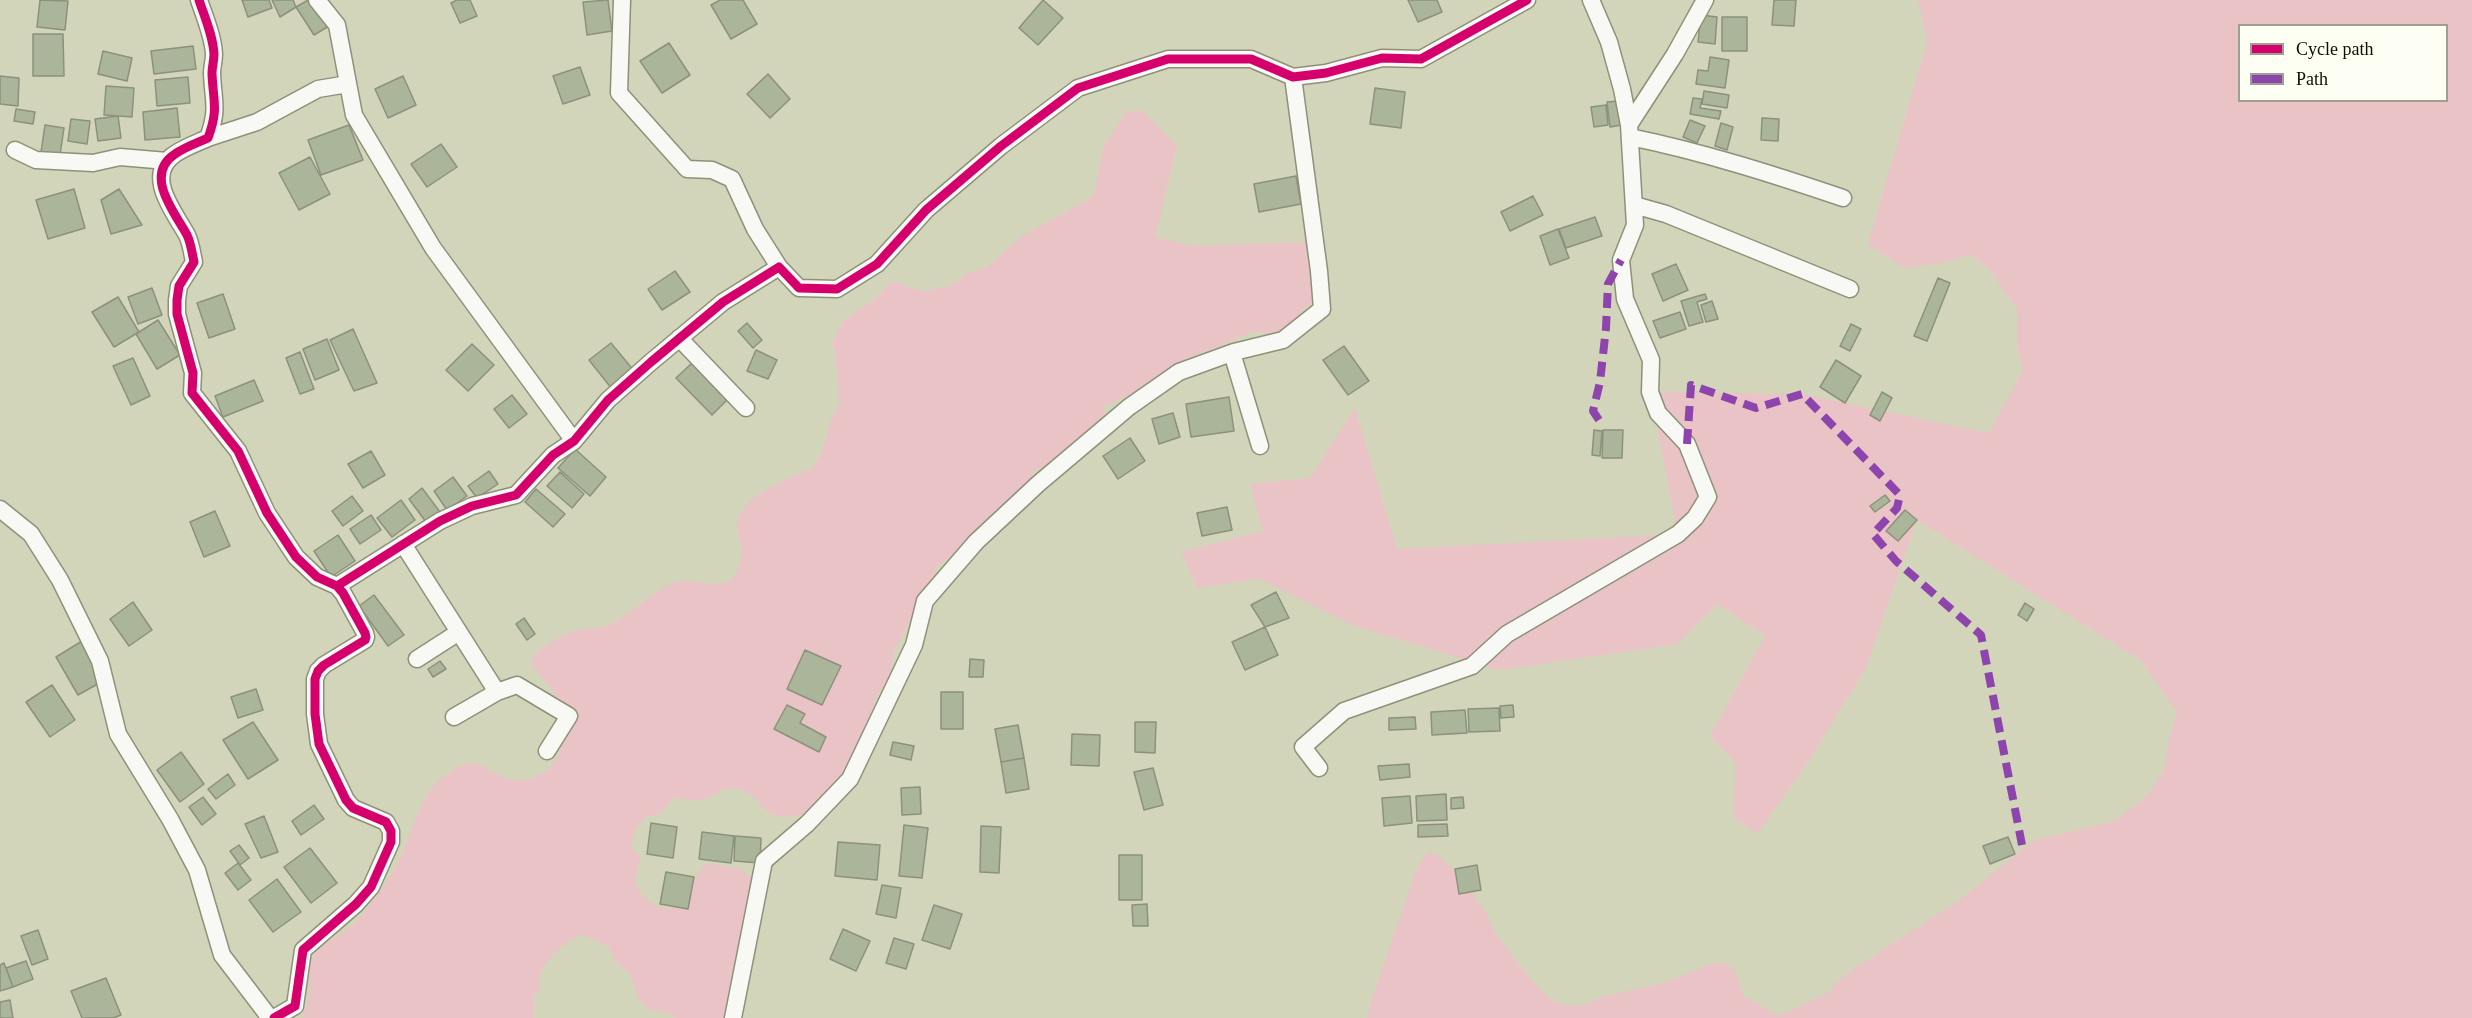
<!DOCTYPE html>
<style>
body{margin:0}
#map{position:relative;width:2472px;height:1018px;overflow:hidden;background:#d2d5b9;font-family:"Times New Roman",serif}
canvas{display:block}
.legend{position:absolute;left:2238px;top:24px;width:210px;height:78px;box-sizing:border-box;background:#fdfff4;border:2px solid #9d9f92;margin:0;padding:8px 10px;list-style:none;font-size:18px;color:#0e1000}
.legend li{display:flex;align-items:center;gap:12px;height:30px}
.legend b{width:30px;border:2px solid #9d9f92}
</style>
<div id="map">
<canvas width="2472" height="1018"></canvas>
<ul class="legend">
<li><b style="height:8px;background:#d6006c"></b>Cycle path</li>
<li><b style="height:8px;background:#8e44ad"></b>Path</li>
</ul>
</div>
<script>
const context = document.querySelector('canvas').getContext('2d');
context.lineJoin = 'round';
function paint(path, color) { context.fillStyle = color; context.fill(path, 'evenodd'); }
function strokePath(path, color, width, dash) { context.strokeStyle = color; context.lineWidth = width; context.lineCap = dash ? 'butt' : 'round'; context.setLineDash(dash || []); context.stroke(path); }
const green = new Path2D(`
 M1918 0H2472V1018H1367L1372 998 1416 871 1421 861 1429 852 1435 853 1448 864 1475 896 1487 915 1495 932 1524 971 1550 998 1561 1004 1574 1006 1584 1005 1601 997 1667 982 1713 963H1724L1730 966 1737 974 1743 996 1779 1016 1829 992 1836 983 1855 968 1961 899 2034 840 2105 824 2117 819 2141 801 2150 792 2164 769 2170 736 2177 712 2140 660 1917 520 1865 670 1808 762 1758 833 1734 819 1735 762 1710 736 1765 636 1717 604 1678 644 1499 670 1352 625 1260 579 1197 588 1181 552 1263 531 1250 484 1310 478 1355 408 1397 549 1678 534 1650 392 1802 394 1989 433 2023 370 2017 348V309L1991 272 1970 254 1943 263 1904 268 1868 244 1927 42ZM2240 26H2446V100H2240Z
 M1126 111H1144L1177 146 1155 237 1192 246 1307 242 1316 298 1312 305 1302 309 1298 319 1287 332 1275 335 1254 331 1216 348 1188 357 1166 374 1155 378 1137 393 1119 399 1102 408 1105 412V417L1048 465 1031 472 1033 479 955 554 936 567 935 577 896 647 891 665 892 673 875 699 862 751 809 812C799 817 778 819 768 812 758 805 756 795 744 791 721 783 719 797 701 800 691 801 682 798 673 798L661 814 647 816 637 827 631 841 633 849 640 857 635 883C639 892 646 900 654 904 686 922 690 877 707 863L740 869 752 878V887L725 1018H676L665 1012 650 1010 639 1000 630 975 614 960 609 947 582 934C564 941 532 969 540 990L532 997 535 1004 534 1018H302C304 1010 309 1001 310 992 311 979 305 969 313 957 322 942 339 938 351 926 365 913 377 896 388 880 410 849 413 801 443 777 484 744 485 781 521 780 563 778 573 728 555 696 549 685 539 674 531 663 533 650 564 633 578 630 587 628 596 629 605 626 632 617 653 587 679 581 694 578 710 587 724 583 741 579 743 553 740 540 739 534 735 528 737 522 742 495 787 480 808 469L809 474 822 453 831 420 839 405 836 357 832 343 843 321 876 298 889 283 898 282 910 288 924 291 950 286 967 273 985 268 997 259 1019 238 1094 196 1103 148Z`);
const building = new Path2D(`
 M40 0 68 1 65 30 37 27Z
 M242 0H269L272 8 248 17Z
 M272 0H293L296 7 280 17Z
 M308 0H314L329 26 314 35 296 7Z
 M457 0H470L477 16 460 23 451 3Z
 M608 0 612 31 587 35 583 2Z
 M720 0H743L757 24 731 39 711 5Z
 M1043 0 1063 18 1038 45 1019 28Z
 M1408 0H1437L1442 12 1418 22Z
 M1774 0H1796L1794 26 1772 25Z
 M1701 15 1717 17 1715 44 1698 42Z
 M1722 17H1747V51H1722Z
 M33 34H63L64 76H33Z
 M669 43 690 75 662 93 640 61Z
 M193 46 196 69 154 74 151 51Z
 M103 51 132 58 127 81 98 74Z
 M1710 57 1729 60 1725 88 1696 84 1698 70 1708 71Z
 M580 67 590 95 563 104 553 76Z
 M768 74 790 99 770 118 747 94Z
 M0 76 19 78 18 106 0 104Z
 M403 76 416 105 388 118 375 89Z
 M188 77 190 103 157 106 155 80Z
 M106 86 134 88 132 117 104 115Z
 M1375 88 1405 92 1401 128 1370 124Z
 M1704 91 1729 95 1727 108 1702 104Z
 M1693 98 1702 99 1700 108 1721 111 1719 119 1690 114Z
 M1618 101 1622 125 1610 127 1607 102Z
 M1606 105 1608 125 1594 127 1591 107Z
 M177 108 180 137 145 140 143 112Z
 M16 109 35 112 33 124 14 121Z
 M118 116 121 138 98 141 95 119Z
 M1762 118 1779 119 1778 141 1761 140Z
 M71 119 90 121 87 144 68 141Z
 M1690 120 1705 126 1697 143 1683 137Z
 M1721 123 1733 127 1727 150 1715 146Z
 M45 125 64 128 60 155 41 152Z
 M349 125 363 160 321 175 308 140Z
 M441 144 457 167 427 187 411 164Z
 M310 157 330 194 299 210 279 173Z
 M1296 176 1301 204 1259 212 1254 184Z
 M74 189 85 228 48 239 36 200Z
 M119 189 142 225 111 234 101 200Z
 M1533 196 1543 215 1510 231 1501 212Z
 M1595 217 1602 236 1566 248 1559 229Z
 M1558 229 1569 258 1550 265 1540 236Z
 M1676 264 1688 290 1663 301 1652 274Z
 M675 271 690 292 662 310 648 289Z
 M1938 278 1950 283 1927 341 1914 336Z
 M152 288 162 315 138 324 128 297Z
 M223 294 235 329 209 338 197 303Z
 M1705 294 1707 299 1697 302 1703 322 1689 326 1681 301Z
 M118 297 139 332 114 347 92 312Z
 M1712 301 1718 319 1706 322 1701 305Z
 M1680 312 1686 329 1660 338 1653 321Z
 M158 320 180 355 157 369 136 334Z
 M747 323 762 340 753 348 738 331Z
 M1851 324 1861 329 1850 351 1840 346Z
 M353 329 377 383 354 391 330 340Z
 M327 339 339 370 315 380 303 349Z
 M611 343 635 372 612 389 589 360Z
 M472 344 494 365 468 391 446 370Z
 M1344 346 1369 381 1348 395 1323 360Z
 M756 350 777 360 768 379 747 371Z
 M300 352 314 389 300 394 286 358Z
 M133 358 150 396 131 405 113 366Z
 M1836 360 1861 376 1845 403 1820 387Z
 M693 362 728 399 712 415 676 378Z
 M254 380 263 401 223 417 215 396Z
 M1882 392 1892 398 1880 421 1870 415Z
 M512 395 527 414 509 428 494 409Z
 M1229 397 1234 431 1191 437 1186 404Z
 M1173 413 1180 437 1159 444 1152 419Z
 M1594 430 1602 431 1600 456 1592 455Z
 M1603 430H1623L1622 458H1602Z
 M1130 438 1145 461 1118 479 1103 456Z
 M575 449 606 477 590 496 558 468Z
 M371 451 385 475 363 488 348 464Z
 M489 471 498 484 477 498 468 486Z
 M560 472 584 494 572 508 547 486Z
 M453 477 467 496 447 510 434 491Z
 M422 488 440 512 426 522 409 499Z
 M536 489 565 514 553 527 525 502Z
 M1885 495 1890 501 1875 512 1870 506Z
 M352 496 363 511 343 526 332 511Z
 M401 500 415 520 392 537 377 518Z
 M1227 507 1232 530 1202 536 1197 513Z
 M1905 510 1917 520 1898 541 1886 531Z
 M215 511 230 546 204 557 190 522Z
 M371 515 381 530 360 544 350 529Z
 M338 535 355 561 331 577 314 551Z
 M1276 592 1289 618 1265 627 1251 605Z
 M374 595 404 635 388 646 359 606Z
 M133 602 152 630 129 646 110 619Z
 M2025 603 2034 609 2027 621 2018 615Z
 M524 618 535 634 527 640 516 624Z
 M1265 627 1278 655 1245 670 1232 642Z
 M82 641 105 680 78 695 56 657Z
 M805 650 841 666 822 705 787 689Z
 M970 659 984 660 983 677H969Z
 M440 661 446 669 433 677 428 669Z
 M52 685 75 720 50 737 26 702Z
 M256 689 263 710 238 718 231 697Z
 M941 692H963V729H941Z
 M787 705 805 714 800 723 826 737 819 752 774 729Z
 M1513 705 1514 717 1501 718 1500 706Z
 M1499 708 1500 731 1469 732 1468 709Z
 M1465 710 1467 733 1432 735 1431 712Z
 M1415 717 1416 729 1389 730V718Z
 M253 722 278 760 248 779 223 740Z
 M1135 722H1156L1155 753 1135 752Z
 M1018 725 1024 758 1001 762 995 729Z
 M1072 734 1100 735 1099 766 1071 765Z
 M893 742 914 746 911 760 890 755Z
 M181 752 204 784 180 802 157 770Z
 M1024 758 1029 789 1006 793 1001 762Z
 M1409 764 1410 777 1380 780 1378 766Z
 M1153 768 1163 805 1144 810 1134 772Z
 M228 774 235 785 216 799 208 789Z
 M920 787 921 814 902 815 901 788Z
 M1446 794 1447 820 1417 821 1416 796Z
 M1410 796 1412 823 1384 826 1382 798Z
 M203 797 216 814 202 825 189 807Z
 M1463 797 1464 808 1451 809V798Z
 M314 805 324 819 301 835 292 821Z
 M264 816 278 852 261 858 245 824Z
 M651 823 677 827 673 858 647 854Z
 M1447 824 1448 836 1418 837V825Z
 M904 825 928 828 922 878 899 876Z
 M981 826 1001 827 999 873 980 872Z
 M702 832 734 836 731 863 699 859Z
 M735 836 761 838 760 863 734 861Z
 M2008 837 2015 854 1990 864 1983 846Z
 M838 842 880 845 877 880 835 876Z
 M239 845 249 858 240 865 230 851Z
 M310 848 337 883 311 903 284 867Z
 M1119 855H1142V900H1119Z
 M238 863 251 880 238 890 225 873Z
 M1477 865 1481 890 1459 894 1455 869Z
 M666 872 694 877 688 909 660 904Z
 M277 879 301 912 273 932 249 900Z
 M882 885 901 888 896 918 876 914Z
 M1147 904 1148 926H1133L1132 905Z
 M934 905 962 914 950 949 922 940Z
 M843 929 870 941 856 971 830 959Z
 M38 930 48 959 32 965 21 936Z
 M894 938 914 944 906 969 886 963Z
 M26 961 33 979 13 987 6 968Z
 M4 963 13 987 0 991V965Z
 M106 978 121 1015 113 1018H82L71 991Z
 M10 1000 13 1018H0V1002Z`);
const minor = new Path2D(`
 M199 0C205 18 213 36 214 54 214 61 212 67 212 73 213 102 219 108 208 138 197 143 185 147 175 154 143 175 175 213 187 235 191 243 192 253 194 262L179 286 177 300V314L193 373 192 393 238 451 267 513 296 557 317 577 337 586 343 593 365 633 366 637 365 640 324 665 318 671 315 679V714L319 744 346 800 353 808 386 822 391 831V842L371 887 356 904 303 950 295 1006 274 1018
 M317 0 337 25 354 115 433 248 574 441
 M622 0 619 93 687 169 712 170 732 179 755 229 779 267
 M1629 125 1675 54 1705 0
 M1630 137C1703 152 1772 174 1843 198
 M208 138 257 122 318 89 348 84
 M15 150 36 160 93 163 120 157 167 161
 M1634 205 1666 214 1850 289
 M679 338 746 408
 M1232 353 1260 446
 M0 509 31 534 60 580 100 661 118 734 170 819 197 870 222 955 270 1018
 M403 544 497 692 454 717
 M337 586 440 521 472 506 516 495 553 455 574 441 608 400 651 362 723 302 779 267 799 288 837 289 877 264 926 210 1001 146 1078 88 1168 59H1251L1293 77 1326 73 1382 58 1421 59 1527 0
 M417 659 459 632
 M497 692 517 685 569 716 547 751
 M1319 768 1303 747 1344 711 1472 666 1507 634 1678 534 1695 518 1708 497 1687 444 1658 413 1650 392 1651 360 1625 299 1621 260 1635 225 1629 125 1622 89 1609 42 1591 0
 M733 1018 764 861 807 824 850 779 914 645 925 601 976 542 1038 484 1129 407 1179 372 1234 352 1283 340 1322 309 1319 271 1293 77`);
const quiet = new Path2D(`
 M1599 420 1593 411 1600 382 1606 328 1608 284 1621 260
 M1687 444 1691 385 1756 408 1802 394 1900 495 1897 508 1873 534 1896 561 1981 635 2022 845`);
const cycleway = new Path2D(`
 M199 0C205 18 213 36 214 54 214 61 212 67 212 73 213 102 219 108 208 138 197 143 185 147 175 154 143 175 175 213 187 235 191 243 192 253 194 262L179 286 177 300V314L193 373 192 393 238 451 267 513 296 557 317 577 337 586 343 593 365 633 366 637 365 640 324 665 318 671 315 679V714L319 744 346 800 353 808 386 822 391 831V842L371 887 356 904 303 950 295 1006 274 1018
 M337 586 440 521 472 506 516 495 553 455 574 441 608 400 651 362 723 302 779 267 799 288 837 289 877 264 926 210 1001 146 1078 88 1168 59H1251L1293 77 1326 73 1382 58 1421 59 1527 0`);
paint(green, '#eac3c7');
paint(building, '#abb599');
strokePath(building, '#8c917d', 1.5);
strokePath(minor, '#8e917a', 19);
strokePath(minor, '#f8f9f4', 16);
strokePath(quiet, '#8e44ad', 8, [15, 8]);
strokePath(cycleway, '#d6006c', 9);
</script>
